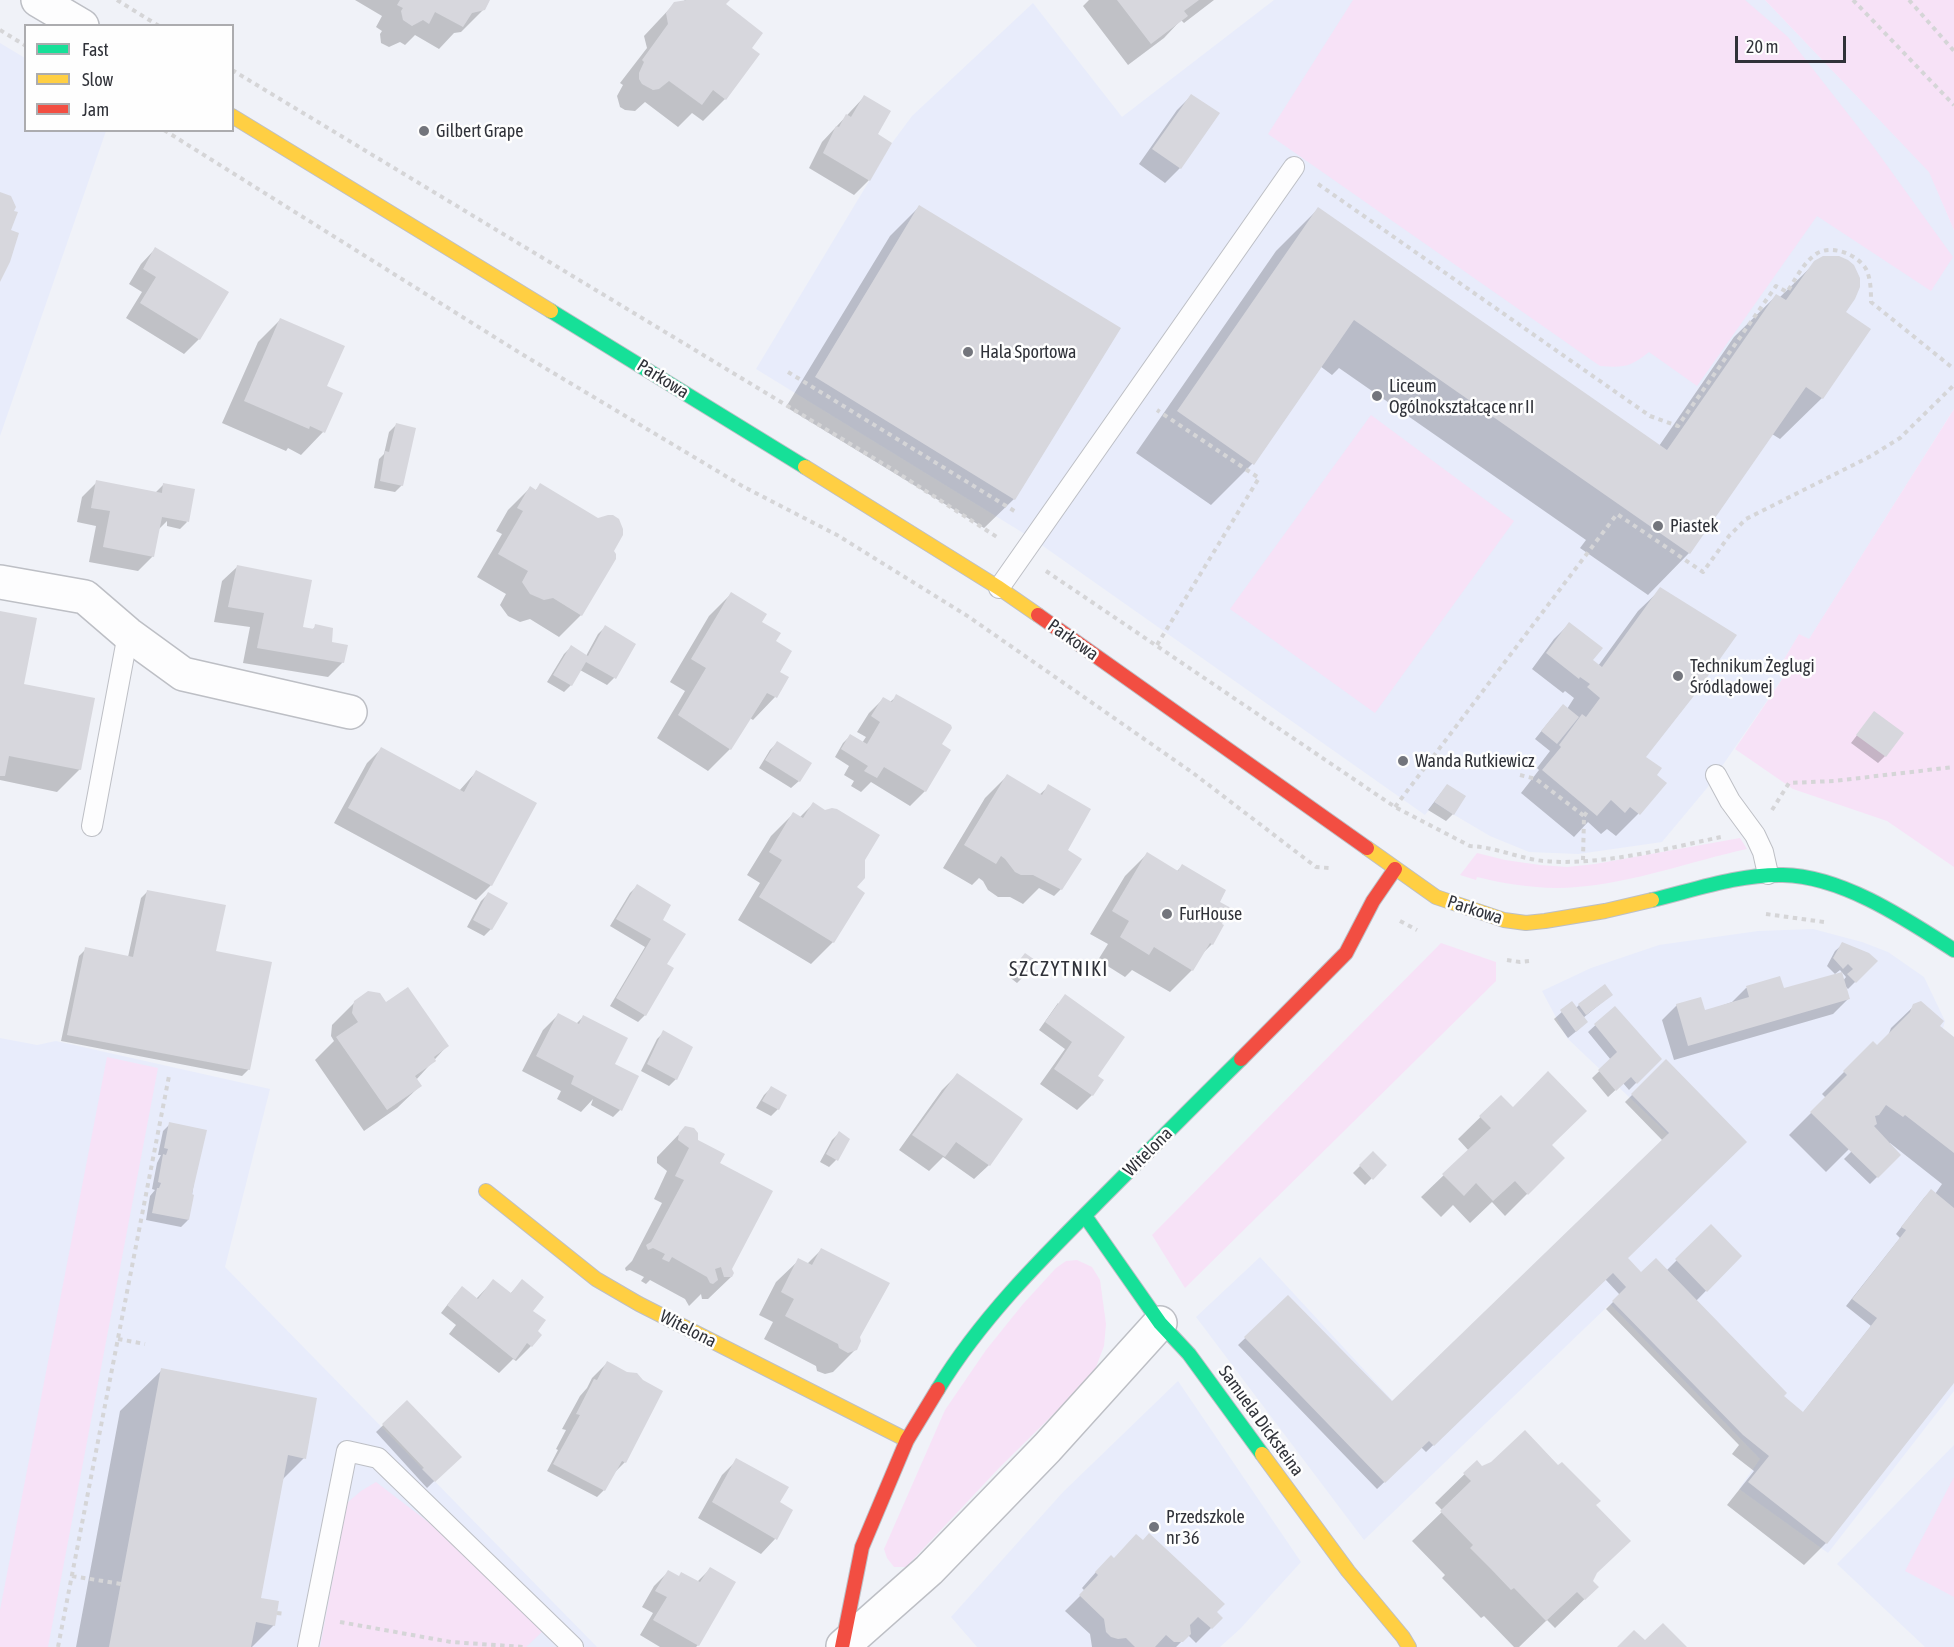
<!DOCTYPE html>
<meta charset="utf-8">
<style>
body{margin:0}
#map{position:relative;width:1954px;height:1647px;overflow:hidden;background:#f0f2f8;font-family:"Asap Condensed",sans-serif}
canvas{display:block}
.legend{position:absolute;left:24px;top:24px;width:210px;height:108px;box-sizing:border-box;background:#fefefe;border:2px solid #acacaf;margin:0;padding:8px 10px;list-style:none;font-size:18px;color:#303239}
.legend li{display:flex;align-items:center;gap:12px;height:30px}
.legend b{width:30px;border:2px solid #acacaf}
.scale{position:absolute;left:1735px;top:36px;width:111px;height:27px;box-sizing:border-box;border:3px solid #303239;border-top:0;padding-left:8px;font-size:18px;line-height:21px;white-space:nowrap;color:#303239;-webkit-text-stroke:4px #fefefe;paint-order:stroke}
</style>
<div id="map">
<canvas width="1954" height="1647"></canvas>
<ul class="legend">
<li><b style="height:8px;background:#16e098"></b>Fast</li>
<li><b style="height:8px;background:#ffcf43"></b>Slow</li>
<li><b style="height:8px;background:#f24e42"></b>Jam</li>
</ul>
<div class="scale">20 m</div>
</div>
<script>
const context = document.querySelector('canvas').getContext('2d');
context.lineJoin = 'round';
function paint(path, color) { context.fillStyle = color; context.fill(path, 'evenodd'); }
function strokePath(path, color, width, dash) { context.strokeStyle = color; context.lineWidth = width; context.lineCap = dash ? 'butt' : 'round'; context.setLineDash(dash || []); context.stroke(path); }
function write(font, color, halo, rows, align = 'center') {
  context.font = font + ' "Asap Condensed",sans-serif'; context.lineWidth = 5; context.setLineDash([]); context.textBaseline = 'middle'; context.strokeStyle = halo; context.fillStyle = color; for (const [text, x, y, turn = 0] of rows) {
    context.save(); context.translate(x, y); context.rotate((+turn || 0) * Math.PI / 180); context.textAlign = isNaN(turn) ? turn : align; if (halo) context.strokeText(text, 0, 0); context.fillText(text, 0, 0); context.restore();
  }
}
const built = new Path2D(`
 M1274 0H1765L1930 172 1954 230V409L1809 640 1799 635 1783 661 1791 666 1707 788 1662 842 1578 854 1529 852 1490 836 1434 803 1425 815 1033 539 756 369 892 143 912 116 1033 3 1122 117Z
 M0 43 25 58 26 130 106 131 0 436Z
 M1813 929 1862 942 1888 952 1924 977 1945 1021 1943 1028 1954 1037V1391L1828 1553 1739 1489 1760 1459 1610 1304 1364 1540 1196 1317 1260 1257 1393 1401 1669 1135 1567 1038 1542 991 1591 968 1659 945 1758 931Z
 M0 1038 37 1045 56 1041 270 1089 225 1267 597 1647H0Z
 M1178 1381 1301 1562 1240 1629 1220 1647H977L951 1617 1063 1492Z
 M1954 1445V1647H1925L1837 1564Z`);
const green = new Path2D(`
 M1353 0H1745L1788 37 1873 146 1953 257 1931 291 1817 216 1697 386 1649 352C1630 367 1624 368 1600 366L1268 134Z
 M1765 0H1954V230L1929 172Z
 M1954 409V867L1887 821 1793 789 1735 749 1791 666 1783 661 1799 634 1809 639Z
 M1371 415 1514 521 1375 713 1230 609Z
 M1740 838 1747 849C1692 861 1632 883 1577 887 1543 890 1509 885 1477 877L1476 880 1460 875 1477 853 1505 860 1540 865 1567 867 1595 864Z
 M1441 943 1496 962V981L1185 1288 1152 1235Z
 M107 1057 158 1068 48 1647H0V1610Z
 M1077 1260 1092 1267 1100 1280 1106 1324 1104 1346 1093 1375 1000 1467 906 1567H894L887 1558 884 1549 945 1410 986 1350 1023 1304 1056 1268 1066 1261Z
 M1954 1477V1597L1905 1571Z
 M376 1482 436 1528 542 1632 526 1647H320L347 1503 361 1491Z`);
const shadow = new Path2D(`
 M355 0H488L484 9 461 32 454 33 439 49 415 35 405 45 400 42 389 47 381 43 380 34 382 31 376 27 382 16Z
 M685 0H728L724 5 750 48 725 99 703 121 692 113 678 127 645 102 635 111 625 110 620 107 617 96 623 85 620 83 647 48 644 36 674 4 681 3Z
 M1089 0H1214L1184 23 1181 20 1164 38 1128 65 1083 6Z
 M1191 96 1180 168 1165 183 1139 164 1177 110Z
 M864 97 876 135 869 180 854 195 809 168 822 142Z
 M920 206 1014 499 984 528 786 407 890 236Z
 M1318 209 1659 446 1734 337 1776 296 1779 298 1815 263 1844 312 1822 398 1780 439 1772 434 1689 553 1648 595 1580 548 1586 540 1339 368 1332 375 1320 366 1252 464 1211 505 1136 453 1276 251Z
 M155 249 199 339 184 354 126 318 142 292 129 284 141 264Z
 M280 320 325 387 341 394 323 432 301 455 288 448 286 451 222 423 258 342Z
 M396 425 402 485 395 492 374 488 379 459 384 454 389 432Z
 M97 482 155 493 164 484 187 522 180 529 167 526V521L157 531 153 556 138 571 89 562 96 526 77 522 82 497Z
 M540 485 598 520 581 615 559 637 530 619 520 622 508 616 500 605 506 594 477 577 502 534 496 531 508 510 530 488 535 491Z
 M237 567 302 628 312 630 316 626 331 643 343 662 328 677 243 663 250 627 214 622 222 581Z
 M1661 589 1638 814 1616 836 1607 829 1601 834 1588 822 1574 837 1521 793 1539 770 1537 768 1550 751 1535 739 1556 713 1567 709 1574 698 1565 691 1563 693 1532 669 1554 639 1569 624 1591 661 1598 666 1638 611Z
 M731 594 760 622 774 641 778 672 787 678 775 697 753 720 750 718 730 749 708 771 657 738 685 691 670 682 709 616Z
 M0 612 22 685 80 769 57 792 0 780Z
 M605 627 634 644 614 678 607 685 580 670 571 685 564 692 547 682 564 654 571 647 586 656 598 634Z
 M897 696 940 745 925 791 910 806 871 782 861 792 851 786 854 781 844 775 849 766 835 757 843 743 850 736 862 743 866 737 857 732 869 713 883 699 890 702Z
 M1874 713 1885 756 1878 763 1851 743Z
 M777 743 799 781 791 788 759 768 770 750Z
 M381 749 459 791 476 772 491 885 476 900 334 823 367 763Z
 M1007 776 1039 795 1049 786 1062 856 1061 889 1054 896 1039 888 1023 904 1010 897H998L988 890 983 881 979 878 972 885 943 868 985 798Z
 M1441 793 1453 814 1446 821 1428 810Z
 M813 804 864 860 833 942 811 964 738 920 760 883 747 875 771 836 793 814 800 817Z
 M1147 854 1177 871 1182 866 1218 902 1212 944 1203 953 1192 970 1170 992 1132 970 1125 977 1098 960 1108 944 1090 934 1125 876Z
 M637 886 661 920 665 965 645 1015 638 1022 610 1006 645 947 610 926 630 893Z
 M148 891 215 952 249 1069 242 1076 61 1041 79 956 86 949 128 957 141 898Z
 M488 894 491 929 484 936 467 927 481 901Z
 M1843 944 1876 961 1848 989 1844 985 1848 999 1833 1014 1674 1060 1662 1020 1677 1005 1704 1012 1732 1002 1746 988 1783 990 1843 981 1846 977 1840 970 1835 974 1827 966 1835 951Z
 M1018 962 1024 976 1017 983 1008 976Z
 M1611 995 1583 1018 1579 1029 1568 1038 1554 1019 1572 1003 1576 1008 1579 1005Z
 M355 1002 385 1004 447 1046 416 1080 420 1086 397 1108 364 1131 315 1060 334 1041 331 1036 332 1025Z
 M1058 1003 1096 1076 1102 1081 1092 1095 1077 1110 1040 1084 1065 1049 1039 1030Z
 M1914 1006 1954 1038V1380L1826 1543 1804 1565 1727 1505 1754 1471 1732 1454 1739 1445 1606 1309 1620 1295 1605 1279 1426 1452 1421 1447 1377 1489 1238 1345 1288 1297 1392 1403 1663 1141 1625 1102 1666 1061 1745 1142 1626 1259 1641 1275 1666 1271 1711 1226 1740 1256 1696 1301 1782 1396 1802 1414 1871 1326 1846 1306 1900 1238 1896 1234 1924 1198 1931 1191 1935 1194 1942 1184 1890 1143 1889 1144 1899 1155 1870 1184 1844 1159 1871 1132 1868 1130 1826 1172 1789 1135 1826 1098 1822 1094 1850 1066 1877 1047 1888 1036 1891 1028Z
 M1614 1008 1660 1059 1629 1090 1623 1083 1608 1097 1592 1078 1611 1060 1588 1032Z
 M558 1015 576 1024 584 1016 613 1064 620 1110 613 1117 591 1105 593 1099 581 1112 557 1099 561 1091 522 1071 543 1030Z
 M664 1032 676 1079 669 1086 641 1071 657 1039Z
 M957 1075 989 1165 974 1179 943 1157 929 1171 899 1150 942 1090Z
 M771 1088 778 1109 771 1116 756 1108 764 1095Z
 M1501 1097 1563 1158 1505 1216 1492 1202 1470 1223 1453 1205 1441 1217 1421 1197 1469 1151 1458 1139Z
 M170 1124 198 1157 188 1220 181 1227 146 1220 150 1196 155 1190 152 1189 157 1163 161 1155H158L163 1131Z
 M685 1128 718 1164 731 1269V1277L708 1299H702L701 1294 689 1306 685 1299 650 1280 646 1284 641 1281 644 1277 630 1270 626 1271 625 1268 632 1261 662 1203 654 1199 667 1171 657 1163V1157Z
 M839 1133 836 1160 829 1167 820 1162 832 1140Z
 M1373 1153 1385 1165 1365 1185 1353 1173Z
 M821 1250 858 1337 856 1349 833 1372 825 1374 817 1371 816 1366 764 1339 773 1322 759 1315 776 1282 799 1260 807 1264Z
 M493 1281 510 1294 522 1281 536 1331 531 1346 516 1361 513 1359 499 1373 449 1334 456 1325 441 1313 455 1295 476 1299Z
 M607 1363 625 1462 612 1475 604 1490 597 1497 547 1471 558 1450 556 1449 566 1430 562 1429 580 1396 587 1388 592 1378Z
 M162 1370 304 1458 281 1481 259 1599 274 1625 252 1647H76L120 1411Z
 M407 1402 459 1457 427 1488 376 1432Z
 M737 1460 778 1503 775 1539 761 1554 698 1518 722 1475Z
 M1477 1462 1482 1467 1595 1506 1594 1575 1591 1581 1597 1587 1555 1628 1547 1620 1519 1647H1514L1484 1616 1481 1618 1442 1578 1445 1575 1412 1541 1443 1511 1435 1503Z
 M710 1569 698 1645 696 1647H660L640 1635 653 1613 642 1607 654 1586 668 1572 678 1577 697 1582Z
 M1096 1572 1215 1612 1221 1618 1196 1643 1188 1635 1176 1647H1092L1090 1634 1065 1611 1085 1591 1082 1588Z`);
const building = new Path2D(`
 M400 0H490L485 10 472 13 463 27 435 12 429 24 423 20 412 26 403 20 401 11 403 8 397 5Z
 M687 0H730L726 4 763 33 752 48 760 54 726 100 713 90 702 105 669 81 659 89 653 90 642 84 639 79V73L644 62 642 60 668 24 666 13 674 2Z
 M1117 0H1199L1184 11 1188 16 1151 44Z
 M1191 94 1220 113 1181 169 1152 149Z
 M864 95 891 111 878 134 892 143 870 181 823 153 836 126 839 127 846 114 851 117Z
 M0 192 11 196 16 207 14 211 18 212 11 230 19 233 10 262 0 282Z
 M919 205 1121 328 1015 500 815 377Z
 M1318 207 1667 450 1776 294 1786 300 1814 261 1823 256H1839L1848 260 1854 265 1860 278V287L1855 299 1846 312 1871 329 1823 399 1806 387 1690 554 1354 320 1254 465 1177 411Z
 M155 247 229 292 200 340 140 303 156 277 143 269Z
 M280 318 345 346 327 386 343 393 325 433 310 426 309 429 244 401Z
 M396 423 416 428 403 486 380 481 385 451 389 452Z
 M96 480 162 493 163 483 195 489 189 522 162 517 154 557 103 547 110 511 91 508Z
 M540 483 598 518 608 515H613L619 519 623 529V535L614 551 616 554V559L582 616 553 598 544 600 530 594 522 582 528 571 498 554 523 511 517 508 530 486 536 490Z
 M237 565 312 580 303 627 314 629 315 624 333 628 332 642 348 645 344 663 257 648 264 613 228 607Z
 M1660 587 1737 635 1693 697 1646 757 1662 768 1657 775 1667 783 1640 815 1630 807 1625 813 1611 800 1597 816 1542 770 1561 747 1559 745 1582 714 1586 717 1600 698 1587 687 1590 684 1580 677 1579 679 1546 653 1569 622 1603 648 1593 660 1602 667Z
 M731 592 767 614 762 622 781 633 776 641 792 651 780 672 789 677 777 698 767 693 731 750 678 715 706 668 691 659Z
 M0 611 37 618 24 684 95 698 81 770 9 756 5 776H0Z
 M605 625 636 644 616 679 586 662 572 686 553 675 571 645 588 656Z
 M896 694 951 725 952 728 942 744 951 750 926 792 884 767 877 778 864 771 868 766 841 749 850 734 867 744 880 722 871 716 883 697 892 702Z
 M1563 704 1579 717 1557 744 1541 731Z
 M1874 711 1904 733 1886 757 1856 735Z
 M777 741 812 763 800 782 765 760Z
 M381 747 464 792 476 770 537 803 492 886 348 808Z
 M1007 774 1042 795 1048 784 1091 809 1068 850 1082 859 1062 890 1033 875H1021L1015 872 1005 859 1001 856 996 864 964 845Z
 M1447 784 1466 796 1454 815 1434 802Z
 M813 802 825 810 832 808 837 809 880 835 865 860V878L857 887 865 893 834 943 759 897 782 860 769 852 793 812 803 818Z
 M1147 852 1178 871 1182 864 1226 890 1220 902 1231 908 1222 924 1224 925 1213 945 1210 943 1193 971 1154 947 1149 955 1120 937 1129 921 1112 911Z
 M637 884 671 905 663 920 686 934 667 964 674 968 646 1016 616 998 651 939 616 919Z
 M147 890 226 905 216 951 272 962 250 1070 67 1035 85 947 133 957Z
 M488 892 508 903 492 930 473 920Z
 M1842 942 1869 953 1878 961 1856 983 1847 974 1853 969 1848 964 1843 969 1833 958Z
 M1025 953 1035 960 1025 977 1013 968Z
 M1842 972 1850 999 1688 1046 1676 1004 1701 997 1705 1010 1749 997 1746 986 1780 976 1784 988Z
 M1605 984 1613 995 1586 1015 1578 1004Z
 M408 987 449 1046 434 1057 436 1061 415 1076 422 1086 387 1110 336 1037 358 1022 352 1013 354 1001 368 991 380 993 386 1002Z
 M1065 994 1125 1037 1098 1076 1104 1080 1093 1096 1054 1069 1072 1042 1045 1022Z
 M1572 1001 1588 1022 1576 1032 1560 1010Z
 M1921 1001 1944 1021 1940 1026 1954 1037V1153L1905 1115 1903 1117 1886 1105 1879 1115 1875 1116 1877 1124 1874 1126 1901 1155 1878 1178 1810 1112 1847 1075 1843 1071 1873 1041 1877 1045 1910 1012 1913 1004Z
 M1615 1006 1662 1059 1637 1084 1631 1077 1616 1091 1598 1070 1617 1052 1594 1024Z
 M558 1013 579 1024 583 1015 628 1038 615 1064 639 1076 622 1111 571 1084 574 1076 536 1056Z
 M663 1030 693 1047 677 1080 647 1064Z
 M1666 1059 1747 1142 1628 1258 1641 1272 1656 1258 1787 1393 1784 1396 1803 1412 1877 1318 1852 1299 1906 1230 1901 1227 1931 1189 1954 1208V1383L1827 1544 1748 1482 1769 1456 1743 1435 1612 1301 1626 1287 1613 1273 1434 1446 1429 1441 1385 1483 1244 1337 1288 1295 1392 1401 1669 1133 1631 1094Z
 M1548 1071 1587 1111 1552 1145 1565 1158 1528 1195 1515 1181 1493 1201 1476 1183 1464 1196 1442 1174 1491 1128 1479 1116 1501 1095 1513 1107Z
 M957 1073 1023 1119 990 1166 956 1142 945 1157 912 1135Z
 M771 1086 787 1095 779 1110 762 1101Z
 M169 1122 207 1130 192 1194 194 1195 189 1220 152 1213 157 1188H159L161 1183 158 1182 163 1154 166 1155 168 1149 164 1148Z
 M685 1126 694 1128 698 1133V1140L725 1154 720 1163 773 1191 732 1269 734 1273 732 1277H724L721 1267 715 1269 718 1280 713 1284 710 1283 707 1277 672 1257 669 1262 662 1259 665 1254 653 1248 648 1250 646 1245 651 1242 684 1180 675 1176 689 1148 678 1140 679 1133Z
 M839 1131 850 1139 838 1161 826 1154Z
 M1373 1151 1387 1165 1373 1180 1359 1165Z
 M1711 1224 1742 1256 1707 1292 1675 1259Z
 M821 1248 890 1283 860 1337 861 1341 857 1350 848 1353 839 1348 838 1344 785 1316 794 1299 781 1292 798 1258 812 1265Z
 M493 1279 511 1293 522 1279 544 1297 533 1311 546 1320 538 1331 542 1335 532 1347 527 1343 515 1360 447 1305 462 1286 478 1299Z
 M607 1361 627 1372 637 1373 643 1380 663 1391 626 1463 622 1461 605 1491 553 1464 580 1415 576 1414 594 1379 597 1380Z
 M161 1368 317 1398 306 1459 288 1455 261 1598 279 1601 275 1626 256 1622 251 1647H109Z
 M407 1400 462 1457 435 1482 422 1469 424 1468 382 1424Z
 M1525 1430 1558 1465 1562 1462 1601 1501 1596 1505 1631 1541 1597 1573 1593 1581 1599 1587 1585 1600 1577 1592 1546 1621 1514 1588 1511 1590 1491 1569 1470 1548 1473 1545 1440 1511 1471 1481 1463 1473 1477 1460 1482 1466 1491 1462Z
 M736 1458 789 1487 780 1502 793 1510 777 1540 712 1502Z
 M1149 1533 1225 1604 1217 1612 1223 1618 1212 1629 1198 1617 1190 1625 1191 1634 1183 1642H1174L1166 1635 1155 1647H1135L1126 1638 1118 1639 1111 1637 1106 1632 1104 1619 1079 1595 1098 1575 1095 1572 1111 1555 1114 1558 1136 1534 1143 1540Z
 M710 1567 736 1582 699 1646 653 1620 667 1597 655 1591 668 1570 679 1576 681 1572 700 1582Z
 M1663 1623 1687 1647H1617L1634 1630 1645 1640Z`);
const path = new Path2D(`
 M117 0 159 26
 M1853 0 1954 105
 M1909 0 1954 51
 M0 30 26 46
 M232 70 890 468 1000 539
 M164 130 520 353 744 487 837 535 969 617 1193 773 1316 867 1329 868
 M1318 184 1650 416 1678 426 1776 286 1787 292C1795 280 1803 263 1816 254 1831 244 1857 254 1866 269 1871 279 1871 292 1871 302L1954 369
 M788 372 1016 512
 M1046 571 1395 807 1470 846C1495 847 1518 858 1543 861 1600 866 1665 849 1721 837
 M1157 645 1259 478 1157 410
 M1520 775 1536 779 1584 816 1583 860
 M1395 807 1617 514 1703 572 1729 536 1746 519 1871 456 1900 438 1954 385
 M1772 810 1789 783 1834 781 1954 767
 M1584 816 1589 809
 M1766 914 1824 922
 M1400 921 1417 930
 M1507 960 1520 962 1529 961
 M118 1339 145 1344
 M72 1576 121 1584
 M277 1613 285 1614
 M340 1622 451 1642 524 1647
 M58 1647 169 1076`);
const lane = new Path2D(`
 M999 588 1294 167
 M1716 775 1730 801 1755 835 1763 852 1768 874
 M92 826 128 634
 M308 1647 347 1451 378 1458 573 1647`);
const street = new Path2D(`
 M38 0 82 26
 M0 582 85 597 128 634 183 674 350 712
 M843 1646 929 1570 1047 1448 1160 1323`);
const fast = new Path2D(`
 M551 311 805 467
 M1652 900C1694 890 1739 874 1783 875 1842 876 1906 919 1954 950
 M1085 1216 1160 1323 1189 1354 1262 1454
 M938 1389C980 1320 1038 1262 1095 1205 1144 1156 1192 1107 1241 1059`);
const slow = new Path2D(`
 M232 116 551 311
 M805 467 999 588 1038 615
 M1367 848 1436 897 1504 920 1526 923 1545 921 1605 911 1652 900
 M486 1191 596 1279 639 1304 907 1440
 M1262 1454 1348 1571 1403 1637 1409 1647`);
const jam = new Path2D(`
 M1038 615 1367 848
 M1241 1059 1346 953 1373 901 1395 869
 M842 1647 862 1547 907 1440 938 1389`);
const markers = [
 [424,131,6,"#73757c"],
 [968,352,6,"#73757c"],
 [1377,396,6,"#73757c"],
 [1658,526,6,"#73757c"],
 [1678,676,6,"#73757c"],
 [1403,761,6,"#73757c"],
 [1167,914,6,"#73757c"],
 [1154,1527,6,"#73757c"]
];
const poiNames = [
 ["Gilbert Grape",436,131],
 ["Hala Sportowa",980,352],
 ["Liceum",1389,386],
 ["Ogólnokształcące nr II",1389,407],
 ["Piastek",1670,526],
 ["Technikum Żeglugi",1690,666],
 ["Śródlądowej",1690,687],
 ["Wanda Rutkiewicz",1415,761],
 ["FurHouse",1179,914],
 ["Przedszkole",1166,1517],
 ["nr 36",1166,1538]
];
const streetNames = [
 ["Parkowa",663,379,32],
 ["Parkowa",1073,640,35],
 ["Parkowa",1475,910,18],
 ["Witelona",1148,1152,-45],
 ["Witelona",688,1329,27],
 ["Samuela Dicksteina",1261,1421,54]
];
const neighbourhoodNames = [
 ["SZCZYTNIKI",1059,970]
];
paint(built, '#e8ecfb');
paint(green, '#f7e2f7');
paint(shadow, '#0003');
paint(building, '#d7d7dd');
strokePath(lane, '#bdbfc5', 22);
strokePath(street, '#bdbfc5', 36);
strokePath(fast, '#bdbfc5', 16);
strokePath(slow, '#bdbfc5', 16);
strokePath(jam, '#bdbfc5', 16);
strokePath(path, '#d5d5d7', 4, [4.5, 4.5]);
strokePath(lane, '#fdfdfe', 20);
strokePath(street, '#fdfdfe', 33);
strokePath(fast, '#16e098', 14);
strokePath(slow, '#ffcf43', 14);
strokePath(jam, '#f24e42', 14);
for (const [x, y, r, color] of markers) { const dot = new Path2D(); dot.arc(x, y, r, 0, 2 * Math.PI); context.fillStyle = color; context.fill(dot); strokePath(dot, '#fefefe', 2); }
write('18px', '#303239', '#fefefe', poiNames, 'left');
write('18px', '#303239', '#fefefe', streetNames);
context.letterSpacing = '1.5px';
write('20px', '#303239', '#fefefe', neighbourhoodNames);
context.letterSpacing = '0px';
</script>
